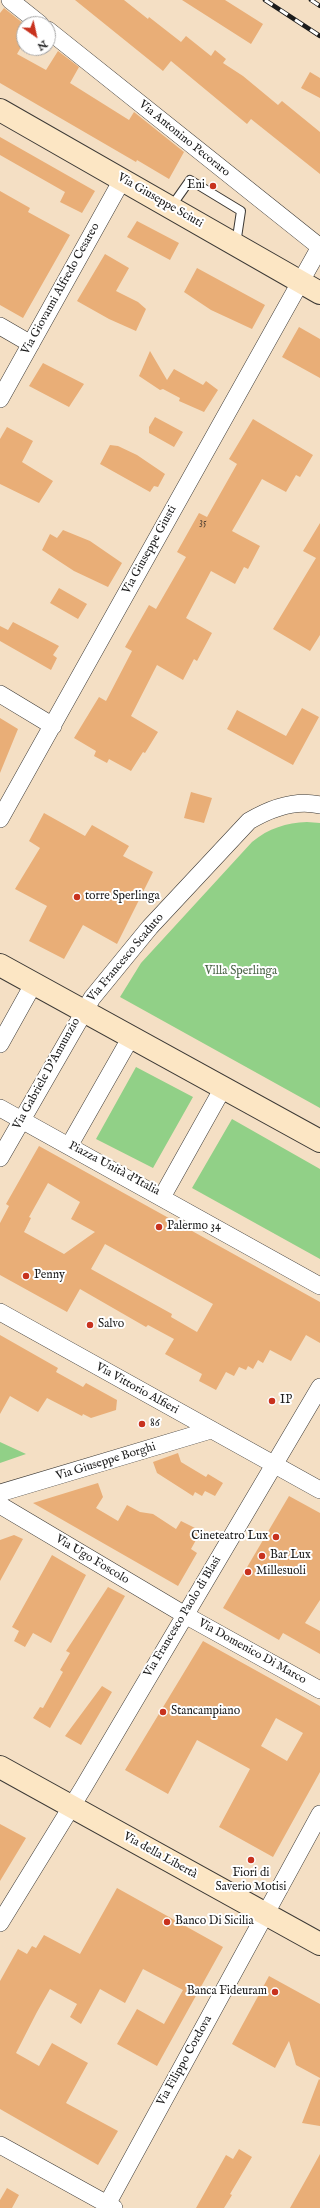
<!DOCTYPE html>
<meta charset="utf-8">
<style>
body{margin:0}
#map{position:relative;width:320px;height:2208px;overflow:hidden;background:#f4dfc4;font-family:"IM FELL English",serif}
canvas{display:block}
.north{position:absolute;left:16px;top:16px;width:40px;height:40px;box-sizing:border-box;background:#fff;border:1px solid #a4a4a4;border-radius:50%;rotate:146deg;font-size:11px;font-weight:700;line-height:16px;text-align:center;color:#1c1c1c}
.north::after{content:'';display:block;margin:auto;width:14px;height:18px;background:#c8321e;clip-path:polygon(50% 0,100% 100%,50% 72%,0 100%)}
</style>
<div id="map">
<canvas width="320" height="2208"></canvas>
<div class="north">N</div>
</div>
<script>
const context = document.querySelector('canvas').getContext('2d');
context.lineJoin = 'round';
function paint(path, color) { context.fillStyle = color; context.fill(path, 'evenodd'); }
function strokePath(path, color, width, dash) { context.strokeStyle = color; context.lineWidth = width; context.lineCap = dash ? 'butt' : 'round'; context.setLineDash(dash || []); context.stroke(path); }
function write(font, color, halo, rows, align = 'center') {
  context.font = font + ' "IM FELL English",serif'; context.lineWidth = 4; context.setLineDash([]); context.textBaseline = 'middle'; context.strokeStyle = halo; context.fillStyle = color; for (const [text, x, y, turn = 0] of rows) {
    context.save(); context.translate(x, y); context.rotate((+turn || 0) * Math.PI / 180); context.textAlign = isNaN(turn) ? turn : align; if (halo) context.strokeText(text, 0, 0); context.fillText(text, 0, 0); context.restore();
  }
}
const green = new Path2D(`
 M307 822 320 823V1108L120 997 141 963 252 842C269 828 286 823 307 822Z
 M136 1067 193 1097 153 1168 96 1139Z
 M232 1119 320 1169V1259L192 1188Z
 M0 1442 26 1454 0 1463Z`);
const building = new Path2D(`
 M75 0H124L148 19 149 17 181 42 186 36 211 56 215 50 226 59 223 63 243 76 278 105 282 101 320 132V174L251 119 247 124 171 61 163 71Z
 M182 0H225L263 24 251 44Z
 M4 8 24 24V42L17 54 46 70 58 51 79 67 70 83 129 120 134 112 184 152 169 179 137 160 136 162 0 83V13Z
 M310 72 320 78V98L301 88Z
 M0 137 95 191 82 213 60 202 65 192 0 155Z
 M0 191 30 208 28 212 70 235 23 318 0 305Z
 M137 221 179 243 170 260 127 237Z
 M105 254 129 268 116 291 138 302 146 309 136 331 109 319 77 301Z
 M197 268 265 305 252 329 211 310 184 292Z
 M299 327 320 339V378L282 357Z
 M150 351 167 380 174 369 203 385 206 381 218 390 204 412 179 401 180 398 163 389 160 390 139 376Z
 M43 363 84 384 69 407 29 386Z
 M155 417 183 432 174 447 149 433V427Z
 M253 419 313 455 300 477 296 475 286 492 262 479 232 531 260 546 248 569 244 567 235 584 211 571 186 618 212 633 197 661 194 659 183 680 157 665 131 716 158 732 145 753 143 752 131 771 109 759 107 763 94 756 96 751 74 738 99 697 106 701 132 651 125 647 149 605 156 609 186 557 177 552 199 513 207 517 237 464 229 459Z
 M7 427 33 441 22 462 53 481 39 503 0 484V439Z
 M110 445 118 446 137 455 165 474 158 487 154 486 150 492 100 464Z
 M320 523V635L310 651 273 629 316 558 303 551Z
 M63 530 90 541 122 563 108 587 74 571 42 550 50 534 57 538Z
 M59 588 87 604 78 619 50 603Z
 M13 622 59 646 53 655 57 658 51 670 0 641V626L8 630Z
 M302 708 319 717 293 765 227 729 237 710 286 736Z
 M0 718 18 729 0 773Z
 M191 792 212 798 204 823 184 818Z
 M44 813 85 836 92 825 129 846 123 856 153 872 117 944 83 925 64 959 29 941 47 906 15 889 40 848 29 841Z
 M39 1146 320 1302V1343L306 1335 291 1361 270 1350 263 1363 258 1360 253 1369 248 1366 246 1370 239 1367 234 1376 226 1372 216 1390 199 1381 202 1374 165 1354 174 1339 148 1325 146 1327 80 1289 67 1312 0 1275V1223L9 1206 6 1204ZM48 1183 80 1202 71 1219 95 1232 64 1254 24 1232 31 1218 29 1217ZM105 1244 213 1304 197 1332 171 1317 172 1314 91 1269Z
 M0 1335 58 1368 56 1372 83 1387 86 1383 117 1400 116 1410 91 1418 83 1414 82 1416 47 1398 38 1412 10 1396 0 1414Z
 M178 1453 181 1462 206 1477 208 1474 223 1483 215 1496 205 1491 202 1496 195 1492 193 1496 157 1473 153 1462Z
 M98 1483 103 1497 96 1508 118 1521 127 1505 140 1512 153 1514 176 1529 181 1521 201 1531 191 1549 197 1553 178 1586 33 1503Z
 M289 1496 320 1513V1600L305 1623 320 1631V1654L283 1633 279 1640 223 1608Z
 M14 1535 23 1539 0 1581V1540Z
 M52 1555 86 1575 51 1643 33 1633 25 1647 14 1641 19 1631 12 1627Z
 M108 1587 125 1596 50 1728 33 1718 40 1707 43 1708 63 1672 60 1670 70 1653 66 1651Z
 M203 1641 320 1706V1772L273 1857 219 1827 250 1769 197 1740 168 1794 125 1770ZM276 1718 303 1733 287 1761 261 1746Z
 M102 1686 112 1692 81 1745 65 1736Z
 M0 1824 26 1838 0 1881Z
 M117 1888 223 1947 157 2066 117 2044 137 2009 164 2024 183 1990 143 1969 125 2003 100 1989 81 2024 70 2017 77 2004 50 1989 37 2012 16 2053 39 2066 52 2043 88 2063 66 2103 118 2131 98 2165 0 2109V1981L18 1949 27 1954 32 1946 36 1948 44 1935 80 1954Z
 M269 1976 320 2004V2078L296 2065 289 2041 275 2068 232 2044Z
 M319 2079 320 2080V2126L302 2123Z
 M239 2149 252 2157 230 2194 232 2195 224 2208H196L226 2155 233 2159Z
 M320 2154V2208H290L308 2176Z
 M7 2188 19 2195 12 2208H0V2200Z`);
const lane = new Path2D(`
 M171 207 190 180 241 211 236 244`);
const street = new Path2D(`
 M10 0 40 24
 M48 30 320 247
 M0 326 31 344
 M0 399 122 180
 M0 694 53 726
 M0 819 320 247
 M0 1044 34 983
 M0 1108 320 1286
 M69 1146 131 1037
 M0 1158 92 998 150 927 249 821C271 808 295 799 320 805
 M162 1197 223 1088
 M0 1312 320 1490
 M0 1493 211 1430
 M0 1505 185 1615 320 1690
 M0 1923 83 1788 320 1387
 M0 2145 114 2208
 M105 2208 320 1814`);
const secondary = new Path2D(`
 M0 110 320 293
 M0 965 320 1141
 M0 1767 320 1944`);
const rail = new Path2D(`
 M265 0 320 36
 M311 0 320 6`);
const markers = [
 [213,186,4,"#c8321e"],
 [77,897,4,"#c8321e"],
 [159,1227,4,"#c8321e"],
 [26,1276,4,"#c8321e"],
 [90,1325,4,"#c8321e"],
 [272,1401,4,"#c8321e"],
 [142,1424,4,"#c8321e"],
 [276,1537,4,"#c8321e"],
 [262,1556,4,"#c8321e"],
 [248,1572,4,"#c8321e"],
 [163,1712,4,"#c8321e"],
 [251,1860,4,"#c8321e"],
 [167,1922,4,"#c8321e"],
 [275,1992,4,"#c8321e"]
];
const numberNames = [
 ["35",203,523]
];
const streetNames = [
 ["Via Antonino Pecoraro",184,139,39],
 ["Via Giuseppe Sciuti",160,201,30],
 ["Via Giovanni Alfredo Cesareo",61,289,-61],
 ["Via Giuseppe Giusti",150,550,-61],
 ["Via Francesco Scaduto",126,958,-50],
 ["Via Gabriele D'Annunzio",47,1074,-61],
 ["Piazza Unità d'Italia",114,1169,28],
 ["Via Vittorio Alfieri",137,1389,29],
 ["Via Giuseppe Borghi",106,1462,-17],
 ["Via Ugo Foscolo",92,1560,31],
 ["Via Francesco Paolo di Blasi",183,1617,-59],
 ["Via Domenico Di Marco",252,1652,29],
 ["Via della Libertà",160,1856,29],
 ["Via Filippo Cordova",185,2061,-61]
];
const poiNames = [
 ["Eni",205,186,"right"],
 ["torre Sperlinga",85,897],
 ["Palermo 34",167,1227],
 ["Penny",34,1276],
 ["Salvo",98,1325],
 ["IP",280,1401],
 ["86",150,1424],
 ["Cineteatro Lux",268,1537,"right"],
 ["Bar Lux",270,1556],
 ["Millesuoli",256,1572],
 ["Stancampiano",171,1712],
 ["Fiori di",251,1874,"center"],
 ["Saverio Motisi",251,1888,"center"],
 ["Banco Di Sicilia",175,1922],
 ["Banca Fideuram",267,1992,"right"]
];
const parkNames = [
 ["Villa Sperlinga",241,972]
];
paint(green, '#91d087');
paint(building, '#e9ae77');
strokePath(lane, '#3c3935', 10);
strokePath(street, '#3c3935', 18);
strokePath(secondary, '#3c3935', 24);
strokePath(lane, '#fff', 8);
strokePath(street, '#fff', 17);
strokePath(secondary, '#fce6c4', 22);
strokePath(rail, '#1c1c1c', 4.5);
strokePath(rail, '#fff', 3, [9]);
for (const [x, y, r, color] of markers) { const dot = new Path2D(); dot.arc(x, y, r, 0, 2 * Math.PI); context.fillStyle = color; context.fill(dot); strokePath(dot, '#fff', 1.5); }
write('10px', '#4f4033', null, numberNames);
write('12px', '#1c1c1c', '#fff', streetNames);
write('12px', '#1c1c1c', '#fff', poiNames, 'left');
write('12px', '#4b6447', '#fff', parkNames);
</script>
